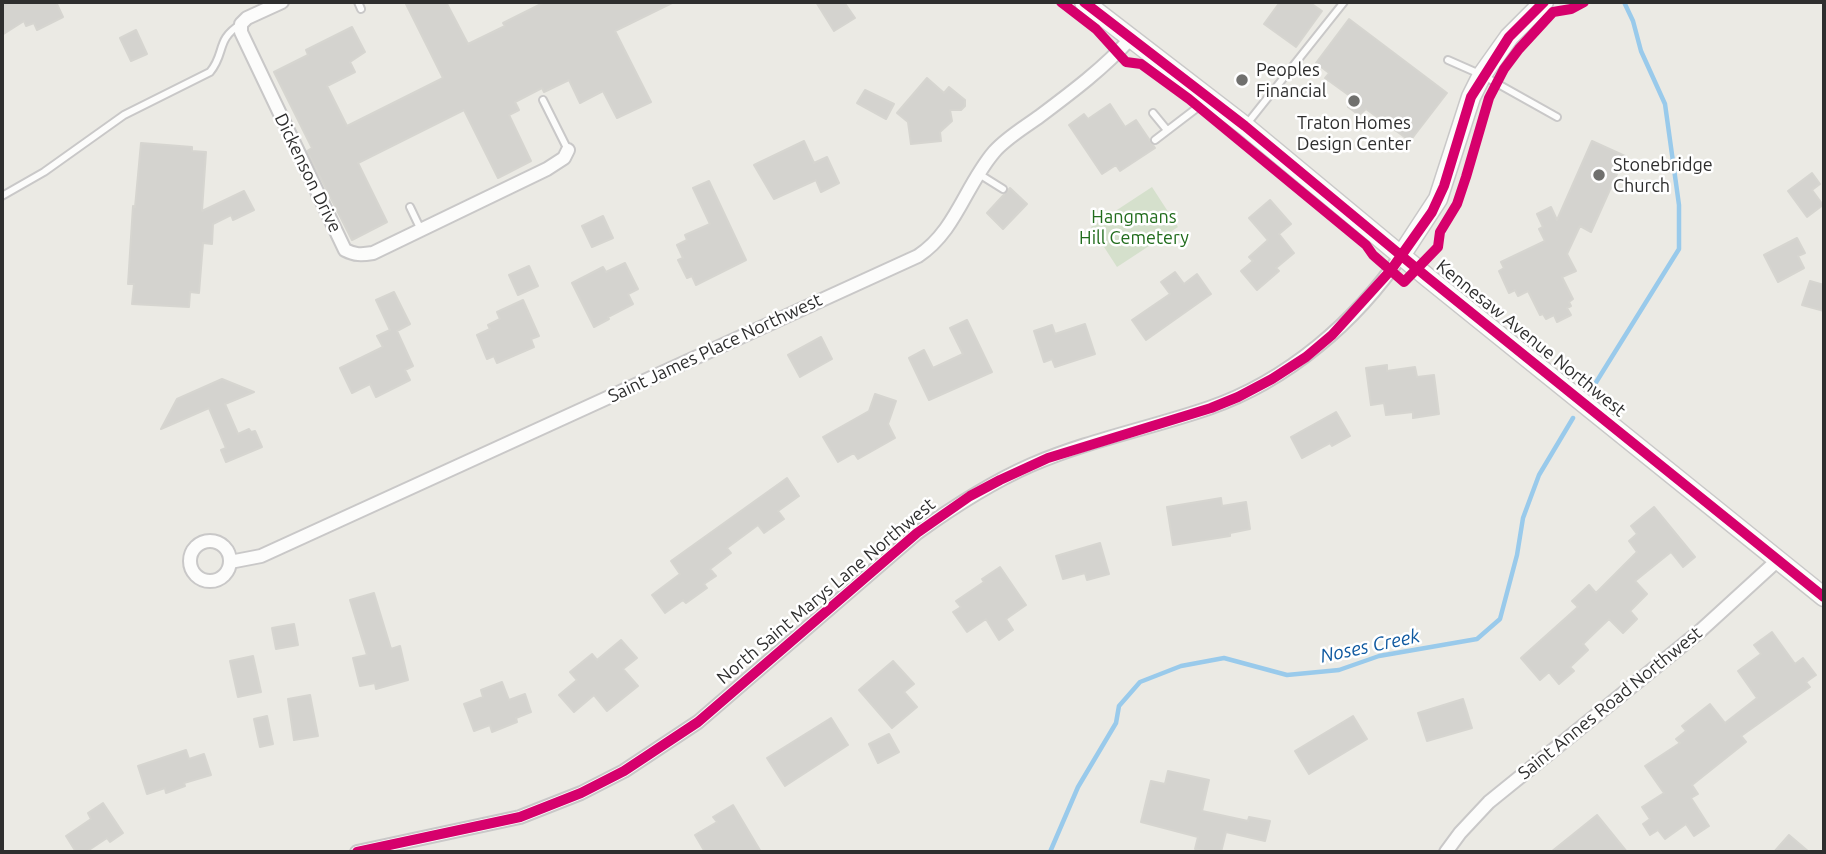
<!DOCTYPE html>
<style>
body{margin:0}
#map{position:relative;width:1826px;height:854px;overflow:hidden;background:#ebeae4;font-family:Ubuntu,sans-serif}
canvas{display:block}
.frame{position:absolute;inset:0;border:4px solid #2e2e2e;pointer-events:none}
</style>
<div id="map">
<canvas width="1826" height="854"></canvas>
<div class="frame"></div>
</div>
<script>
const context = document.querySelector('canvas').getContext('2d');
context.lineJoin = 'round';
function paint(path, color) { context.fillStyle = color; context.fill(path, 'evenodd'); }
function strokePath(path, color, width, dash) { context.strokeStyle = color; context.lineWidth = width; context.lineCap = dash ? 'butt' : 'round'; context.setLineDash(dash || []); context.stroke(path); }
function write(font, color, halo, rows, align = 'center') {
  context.font = font + ' Ubuntu,sans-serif'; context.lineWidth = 5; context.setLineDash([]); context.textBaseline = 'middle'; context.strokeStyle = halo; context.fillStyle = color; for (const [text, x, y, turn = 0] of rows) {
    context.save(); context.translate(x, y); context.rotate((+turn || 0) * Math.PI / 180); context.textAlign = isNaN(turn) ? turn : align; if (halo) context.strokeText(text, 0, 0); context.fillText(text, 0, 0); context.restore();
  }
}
const cemetery = new Path2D(`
 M1152 187 1178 227 1117 267 1091 227Z`);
const stream = new Path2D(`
 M1595 384 1679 249V205L1665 104 1641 51 1633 21 1624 2
 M1050 852 1078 787 1116 723 1119 706 1140 682 1181 666 1224 658 1287 675 1339 670 1379 656 1477 639 1500 619 1517 555 1523 518 1539 475 1573 418`);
const building = new Path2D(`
 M2 2H56L63 17 37 30 34 23 26 26 24 21 2 35Z
 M405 2H446L468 44 505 26 503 23 545 2H674L615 31 651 102 617 118 603 91 580 103 569 80 544 92 542 88 515 102 519 110 509 115 531 161 498 178 464 110 358 163 387 222 352 240 307 151 312 148 274 72 308 55 306 50 352 27 365 52 350 62 355 72 327 86 347 126 443 78Z
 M816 2H844L855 18 834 31Z
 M1280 2H1309L1322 11 1296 47 1264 24Z
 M1349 19 1447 93 1410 141 1366 109 1359 115 1348 107 1354 99 1325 78 1329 73 1316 63Z
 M136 30 147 54 131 61 120 38Z
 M927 78 944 93 949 87 965 100V106L961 110H950L952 121 940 132 941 141 911 144 908 122 897 113Z
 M865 90 894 104 886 119 857 103Z
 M1110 104 1125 127 1136 120 1155 148 1120 171 1116 165 1102 174 1069 125 1084 114 1088 119Z
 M804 141 814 163 827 157 839 183 821 192 816 180 774 199 754 165Z
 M1592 141 1625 156 1591 232 1580 226 1567 254 1576 271 1562 277 1573 299 1569 302 1571 306 1567 308 1571 315 1557 322 1554 315 1546 319 1543 314 1540 315 1528 291 1518 296 1515 290 1509 293 1499 271 1504 268 1501 262 1545 241 1539 229 1543 227 1537 214 1551 207 1557 220Z
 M141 143 192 147V151L206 152 202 211 244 191 254 210 233 220 231 215 213 224 212 244 203 243 199 293 190 292 189 307 132 304 134 284H128L133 206 135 207Z
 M1812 173 1820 184 1812 190 1823 205 1807 217 1788 191Z
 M709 181 746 260 696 285 692 276 687 278 678 260 683 258 677 245 687 240 685 235 710 224 693 188Z
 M1010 188 1027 204 1003 229 987 213Z
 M1270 200 1291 224 1279 234 1294 253 1276 268 1279 271 1257 290 1241 271 1253 261 1249 257 1268 240 1249 218Z
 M603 216 613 238 592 247 582 226Z
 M1797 238 1805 253 1798 256 1804 268 1778 282 1764 255Z
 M625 263 638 289 628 294 633 304 608 317 609 319 594 327 572 283 603 267 606 272Z
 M529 266 538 286 518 295 509 275Z
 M1175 272 1184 284 1197 274 1211 294 1146 340 1132 320 1170 294 1161 282Z
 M1810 281 1824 285V311L1802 305Z
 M394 292 410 324 397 331 413 366 405 370 410 380 376 397 370 384 352 393 340 368 383 347 377 336 390 330 376 300Z
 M523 300 539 336 531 339 534 347 497 363 494 356 487 359 477 335 490 329 488 325 500 319 497 312Z
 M967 320 992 372 929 400 909 358 924 350 933 368 963 354 950 328Z
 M1085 324 1095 354 1055 367 1052 359 1044 362 1034 331 1052 325 1055 334Z
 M821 337 832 359 800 377 788 355Z
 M1387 365V371L1415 367 1417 377 1434 375 1439 414 1413 418V412L1386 415 1384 403 1371 405 1366 368Z
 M222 379 254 392 225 404 238 434 249 429 251 432 255 431 262 447 226 462 221 450 226 448 209 408 161 429 177 399Z
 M875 394 896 401 888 424 895 438 858 459 854 453 838 462 823 437 869 411Z
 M1336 412 1350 436 1332 446 1330 443 1302 458 1291 437Z
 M787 478 799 496 778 511 784 519 764 533 758 525 727 548 731 553 710 569 716 576 704 584 707 588 686 603 683 600 665 613 652 595 680 574 671 561Z
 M1221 498 1222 506 1246 502 1250 529 1230 533V536L1173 545 1167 507Z
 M1654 507 1695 557 1683 567 1671 552 1635 581 1647 594 1630 611 1637 619 1623 633 1609 619 1583 644 1588 650 1570 667 1574 671 1559 684 1549 672 1540 680 1521 658 1578 607 1572 601 1589 585 1596 593 1637 552 1629 541 1637 534 1631 526Z
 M1100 543 1109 574 1087 580 1085 573 1063 579 1056 556Z
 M1000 567 1026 605 1006 619 1013 630 999 640 986 619 967 632 953 612 961 607 956 601 984 582 982 579Z
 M374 593 391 649 400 646 408 680 376 689 375 683 360 686 353 658 367 655 350 600Z
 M294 624 298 645 276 649 272 628Z
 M1772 632 1795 664 1803 658 1816 675 1806 682 1810 687 1741 736 1746 742 1692 785 1698 794 1691 798 1709 826 1694 836 1686 824 1665 839 1658 830 1650 835 1643 824 1650 819 1642 807 1664 793 1645 766 1680 743 1676 739 1686 731 1682 726 1710 704 1725 723 1757 698 1738 671 1761 654 1754 645Z
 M621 640 637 658 623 669 638 686 607 711 594 695 574 712 559 695 577 680 570 672 592 654 597 660Z
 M253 656 261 692 238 697 230 661Z
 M893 661 914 684 904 692 917 707 892 728 859 690Z
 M502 682 509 700 525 694 531 712 516 718 517 722 492 732 490 725 474 731 464 704 483 697 481 690Z
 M310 695 318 736 294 740 288 699Z
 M1463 699 1472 728 1427 741 1418 713Z
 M267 716 273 744 260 747 254 719Z
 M1353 716 1367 739 1309 774 1295 751Z
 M831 718 848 745 785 786 767 758Z
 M889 734 899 752 878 763 869 744Z
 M186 750 189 759 204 754 211 775 184 783 185 786 166 793 165 788 147 794 138 766Z
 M1168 771 1209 780 1202 811 1248 821 1249 817 1270 821 1265 841 1226 832 1221 852H1209L1195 849 1198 837 1141 822 1151 781 1165 784Z
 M103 803 123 833 110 842 107 838 86 852H76L66 836 91 819 88 813Z
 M733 805 761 852H705L695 835 717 822 713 817Z
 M1597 815 1627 852H1551Z
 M1789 835 1809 852H1774Z`);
const lane = new Path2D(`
 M358 2 361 9
 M1448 60 1482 75 1557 117
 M543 100 568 150
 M1153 113 1167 130
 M1246 125 1344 2
 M1155 140 1206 101
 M979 174 1003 189
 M2 196 44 172 124 115 210 72C226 53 215 40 241 24
 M410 207 421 230`);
const street = new Path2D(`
 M282 2 247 18 241 24V32L345 250C355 255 361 255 373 253L547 169 564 158 568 150
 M190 561a20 20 0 1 1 40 0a20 20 0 1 1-40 0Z
 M230 562 261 556 918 256C956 231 965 186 994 152 1006 138 1025 127 1040 116 1072 92 1104 68 1131 38
 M357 852 520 817 581 793 624 771 698 722 917 533C953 507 990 483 1031 465 1089 440 1151 428 1209 408 1287 381 1356 322 1402 254
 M1446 852 1460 833 1489 802 1699 632 1779 559`);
const secondary = new Path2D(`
 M1084 2 1245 126 1427 277 1824 597
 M1402 254 1438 199 1471 97 1482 75 1509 37 1544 2`);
const cycleway = new Path2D(`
 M1061 2 1096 29 1126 62 1141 64 1189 99 1366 245 1373 255 1404 282 1438 247 1440 232 1457 204 1466 177 1489 98 1504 69 1519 49 1553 12 1571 9 1584 2
 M1084 2 1245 126 1427 277 1824 597
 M357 852 520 817 581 793 624 771 698 722 917 533 970 496 1000 480 1048 458 1211 408 1238 397 1272 379 1306 357 1332 335 1391 270 1432 212 1444 186 1471 97 1509 37 1544 2`);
const markers = [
 [1242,80,7,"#70706e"],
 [1354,101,7,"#70706e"],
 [1599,175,7,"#70706e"]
];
const poiNames = [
 ["Peoples",1256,70],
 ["Financial",1256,91],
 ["Traton Homes",1354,123,"center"],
 ["Design Center",1354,144,"center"],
 ["Stonebridge",1613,165],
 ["Church",1613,186]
];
const streetNames = [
 ["Dickenson Drive",308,173,64],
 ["Kennesaw Avenue Northwest",1531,338,39],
 ["Saint James Place Northwest",715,348,-25],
 ["North Saint Marys Lane Northwest",826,591,-40],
 ["Saint Annes Road Northwest",1610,703,-39]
];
const parkNames = [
 ["Hangmans",1134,217],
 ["Hill Cemetery",1134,238]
];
const waterNames = [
 ["Noses Creek",1370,646,-12]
];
paint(cemetery, '#d5e0cc');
strokePath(stream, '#99caeb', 4.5);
paint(building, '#d4d3cf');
strokePath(building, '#d6d5d0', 2);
strokePath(lane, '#c9c8c8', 10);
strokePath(street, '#c9c8c8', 16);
strokePath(secondary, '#c9c8c8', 21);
strokePath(lane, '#fcfcfb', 6);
strokePath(street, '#fcfcfb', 12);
strokePath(secondary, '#fcfcfb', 18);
strokePath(cycleway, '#d6006c', 10);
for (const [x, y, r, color] of markers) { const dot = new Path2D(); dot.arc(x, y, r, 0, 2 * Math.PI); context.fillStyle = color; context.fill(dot); strokePath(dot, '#fff', 2.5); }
write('18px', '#2e2e2e', '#fff', poiNames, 'left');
write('18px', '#2e2e2e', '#fff', streetNames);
write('18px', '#216c1c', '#fff', parkNames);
write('italic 19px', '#0f59a0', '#fff', waterNames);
</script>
